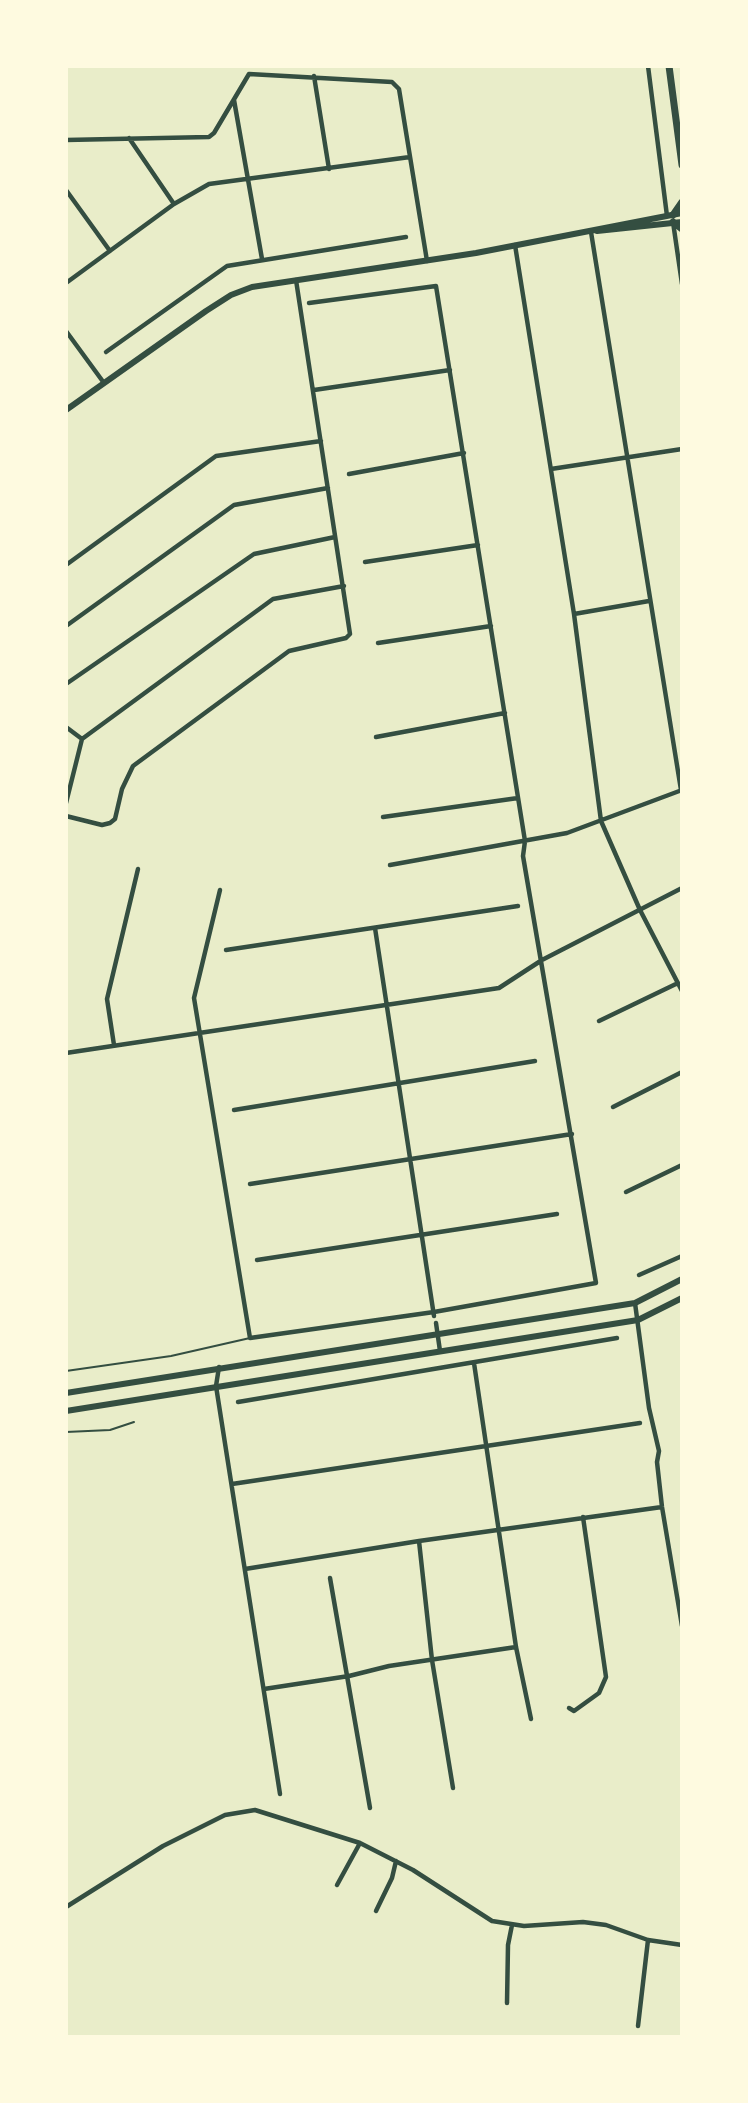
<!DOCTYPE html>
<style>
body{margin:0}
#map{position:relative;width:748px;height:2103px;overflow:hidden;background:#e9edc9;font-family:"Roboto Serif",serif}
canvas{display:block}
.frame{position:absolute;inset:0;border:68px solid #fefae0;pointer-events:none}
</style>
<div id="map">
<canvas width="748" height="2103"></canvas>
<div class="frame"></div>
</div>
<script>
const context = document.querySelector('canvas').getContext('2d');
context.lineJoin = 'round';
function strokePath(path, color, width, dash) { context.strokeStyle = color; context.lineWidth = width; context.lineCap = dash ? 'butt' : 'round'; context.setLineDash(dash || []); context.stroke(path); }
const service = new Path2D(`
 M66 1371 171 1356 250 1338
 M66 1432 110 1430 134 1422`);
const minor = new Path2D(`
 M648 66 667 216
 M314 76 329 169
 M234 100 262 259
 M129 138 174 204
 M66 140 209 137 214 133 249 74 392 82 399 89 427 261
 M66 190 110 251
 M673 222 682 284
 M591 232 681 790
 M515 245 574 614 601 821 640 910 682 991
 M66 283 174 204 209 184 410 157
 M66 331 104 383
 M106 352 227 266 406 237
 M314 390 450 370
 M551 469 682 449
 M349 474 464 453
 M365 562 478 545
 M66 565 216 456 321 441
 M574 614 649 601
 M66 626 234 505 328 488
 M378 643 491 626
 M66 684 254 554 335 537
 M66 727 82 739
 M376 737 505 713
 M66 803 82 739 273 599 344 586
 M66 816 102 825 110 823 115 819 122 789 133 766 289 651 346 638 350 634 296 280
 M383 817 518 798
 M390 865 567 833 682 790
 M220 890 194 998 250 1338 434 1312 596 1283 523 856 525 841 436 286 309 303
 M375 928 434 1316
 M226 950 518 906
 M599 1021 678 983
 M114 1045 107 999 138 869
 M66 1053 499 988 542 960 682 888
 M613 1107 682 1072
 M234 1110 535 1061
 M250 1184 572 1134
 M626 1192 682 1165
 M257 1260 557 1214
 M639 1275 682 1256
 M635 1303 649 1408 659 1451 657 1462 662 1507 682 1626
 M436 1323 440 1351
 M474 1363 516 1647 531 1719
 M219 1367 216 1386 280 1794
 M238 1402 617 1338
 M232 1484 640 1423
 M419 1541 432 1660 453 1788
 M245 1569 419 1541 662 1507
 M330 1578 370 1808
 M264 1689 349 1676 389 1666 516 1647
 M569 1708 574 1711 599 1693 606 1677 583 1517
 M337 1885 360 1843
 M66 1907 163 1846 225 1815 255 1810 360 1843 413 1870 492 1921 524 1926 583 1922 606 1925 648 1940 682 1945
 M376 1911 392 1878 396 1861
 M507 2003 508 1945 512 1925
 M638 2026 648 1940`);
const tertiary = new Path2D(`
 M597 231 682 222
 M66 410 206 311 231 295 252 287 476 253 682 213
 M66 1393 635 1303 682 1279
 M66 1411 638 1320 682 1298`);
const secondary = new Path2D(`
 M669 66 682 165
 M673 215 682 202
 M673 222 682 229`);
strokePath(service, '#344e41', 2);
strokePath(minor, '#344e41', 4.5);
strokePath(tertiary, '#344e41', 6);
strokePath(secondary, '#344e41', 7);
</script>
